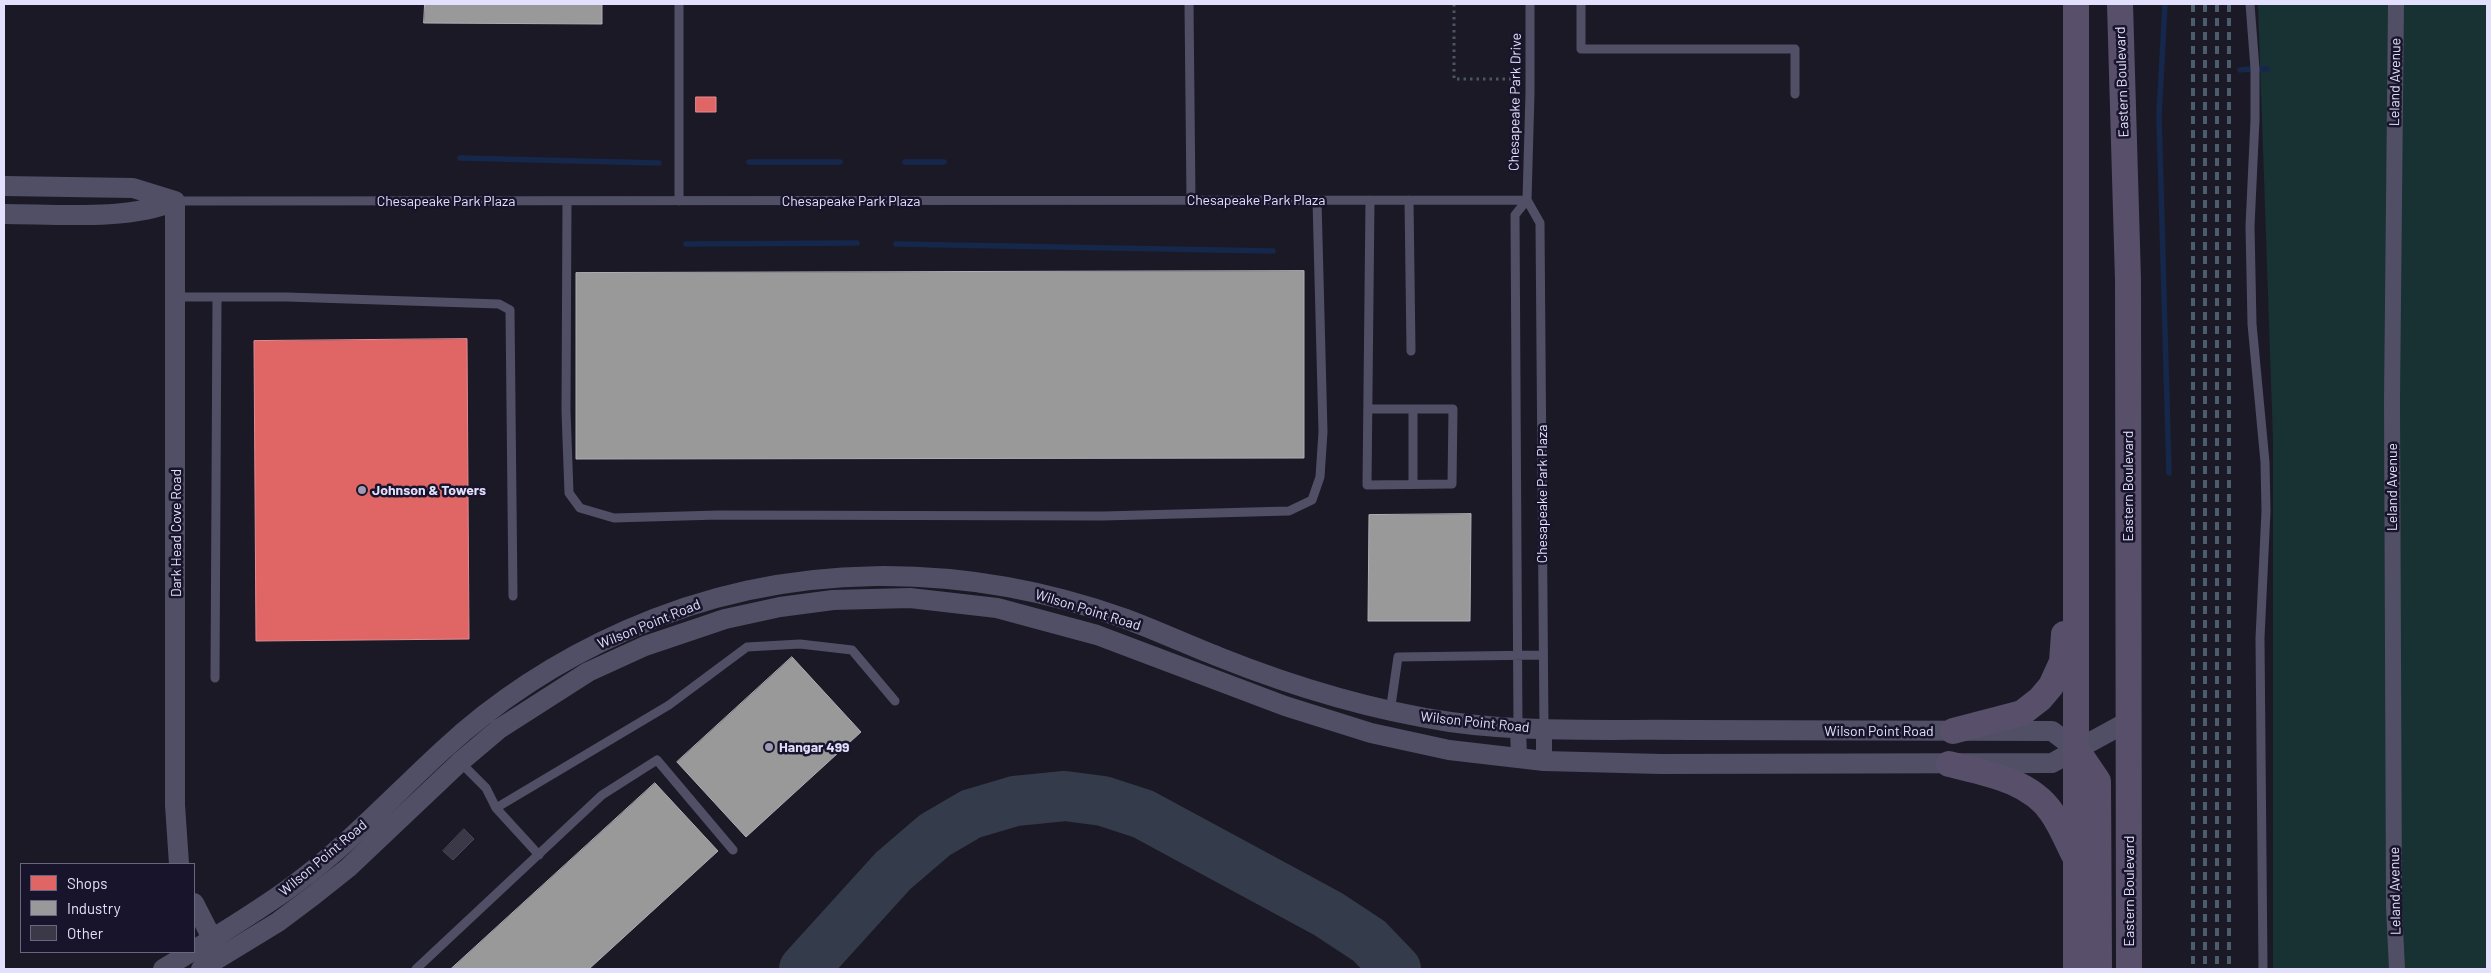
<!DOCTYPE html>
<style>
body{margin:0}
#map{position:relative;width:2491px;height:973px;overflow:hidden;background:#1c1926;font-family:Barlow,sans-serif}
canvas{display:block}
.frame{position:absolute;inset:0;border:5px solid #e3e0fd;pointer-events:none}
.legend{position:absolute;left:20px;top:863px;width:175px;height:90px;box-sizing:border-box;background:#18142b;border:1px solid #69667f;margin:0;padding:6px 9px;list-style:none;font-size:15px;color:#e3e0fd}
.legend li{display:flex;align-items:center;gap:10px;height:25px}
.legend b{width:25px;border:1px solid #69667f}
</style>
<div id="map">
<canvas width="2491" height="973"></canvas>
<div class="frame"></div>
<ul class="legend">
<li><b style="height:14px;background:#e06666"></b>Shops</li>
<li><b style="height:14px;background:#999"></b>Industry</li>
<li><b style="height:14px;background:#3b3847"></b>Other</li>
</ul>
</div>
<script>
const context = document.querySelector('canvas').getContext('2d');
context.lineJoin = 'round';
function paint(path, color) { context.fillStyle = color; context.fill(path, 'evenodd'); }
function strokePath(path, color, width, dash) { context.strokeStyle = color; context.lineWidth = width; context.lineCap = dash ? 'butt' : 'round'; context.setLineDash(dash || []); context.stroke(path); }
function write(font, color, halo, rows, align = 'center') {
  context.font = font + ' Barlow,sans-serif'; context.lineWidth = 5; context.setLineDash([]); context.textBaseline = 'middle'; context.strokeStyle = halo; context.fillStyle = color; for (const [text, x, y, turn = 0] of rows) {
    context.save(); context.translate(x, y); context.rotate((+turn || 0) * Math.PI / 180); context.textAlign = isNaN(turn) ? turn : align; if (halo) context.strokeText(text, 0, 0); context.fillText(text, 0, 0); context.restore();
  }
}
const green = new Path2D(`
 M2258 4H2487V969H2273V440Z`);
const shops = new Path2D(`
 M696 97H716V112H696Z
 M467 339 469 639 256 641 254 341Z`);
const industry = new Path2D(`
 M425 4H602V24L424 23Z
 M1304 271V458L576 459V273Z
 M1471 514 1470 621H1368L1369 515Z
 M792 657 861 732 746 837 677 762Z
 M655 783 718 851 589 969H451Z`);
const stream = new Path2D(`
 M2165 4 2159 116 2169 473
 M2258 69H2267
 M2240 70 2252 69
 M460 158 659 163
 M749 162H840
 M905 162H944
 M686 244 857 243
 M896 244 1273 251`);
const taxiway = new Path2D(`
 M804 969 893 871 935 835 971 814 1015 801 1065 796 1103 801 1143 814 1328 914 1369 941 1396 969`);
const building = new Path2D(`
 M464 829 474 839 453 860 443 851Z`);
const path = new Path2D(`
 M1454 4V79H1517`);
const service = new Path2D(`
 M1189 4 1191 200
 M1530 4V93L1527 200 1540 223 1544 729
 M1581 4V49H1795V94
 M2250 4 2255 69V120L2250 226 2252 324 2265 462 2266 511 2260 638 2263 969
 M1409 200 1411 351
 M175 201 1527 200
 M567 201 566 411 569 493 580 508 614 518 718 515 1103 516 1289 511 1312 500 1320 477 1323 432 1317 200
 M679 201V4
 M175 297H287L499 304 510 310 513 596
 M1368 409H1453L1452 484 1367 485 1370 200
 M1413 409V484
 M215 678 217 297
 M1390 712 1398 657 1543 655
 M1518 728 1515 215 1527 200
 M459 761 486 788 496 808 539 855
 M496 808 669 705 747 647 800 644 852 650 895 701
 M416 969 602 795 657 760 733 850`);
const minor = new Path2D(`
 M2396 4 2392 400 2394 907 2397 969
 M1518 728 1519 758
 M1544 729V761`);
const tertiary = new Path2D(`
 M4 186 133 188 175 201
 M175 201V805L179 864
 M4 214C55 214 128 221 175 201
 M194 903 218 950
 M194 950C228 929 263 908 295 884 348 845 394 795 443 750 498 699 559 660 627 630 786 559 964 561 1126 619 1158 631 1188 645 1219 657 1294 687 1371 710 1450 722 1530 733 1611 729 1691 730 1811 730 1932 731 2052 731L2077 750
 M163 969 191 952
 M201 969 278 922 314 895 348 868 460 762 499 729 588 672 645 646 725 619 780 607 833 600 910 598 997 608 1097 635 1285 706 1371 733 1449 750 1544 761 1661 764 2052 763 2129 721`);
const primary = new Path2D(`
 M2120 4 2128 280 2129 969
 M1953 731 2022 713 2040 699 2051 686 2062 662 2064 634
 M2077 750 2098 781 2099 969
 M1949 764C1985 773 2030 780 2052 813 2061 826 2067 841 2074 855
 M2076 969V4`);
const rail = new Path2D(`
 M2193 4V969
 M2205 4V969
 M2217 4V969
 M2229 4V969`);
const markers = [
 [362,490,5,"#9d9ab2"],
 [769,747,5,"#9d9ab2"]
];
const streetNames = [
 ["Eastern Boulevard",2122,82,-92],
 ["Leland Avenue",2395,82,-89],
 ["Chesapeake Park Drive",1515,102,-89],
 ["Chesapeake Park Plaza",1256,200],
 ["Chesapeake Park Plaza",446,201],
 ["Chesapeake Park Plaza",851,201],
 ["Eastern Boulevard",2128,486,-90],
 ["Leland Avenue",2392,487,-90],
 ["Chesapeake Park Plaza",1542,494,-90],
 ["Dark Head Cove Road",176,533,-90],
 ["Wilson Point Road",1088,610,17],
 ["Wilson Point Road",649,624,-22],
 ["Wilson Point Road",1475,722,6],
 ["Wilson Point Road",1879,731],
 ["Wilson Point Road",323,858,-40],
 ["Eastern Boulevard",2129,891,-90],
 ["Leland Avenue",2395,891,-91]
];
const poiNames = [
 ["Johnson & Towers",372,490],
 ["Hangar 499",779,747]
];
paint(green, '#183132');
paint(shops, '#e06666');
strokePath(shops, '#e18b93', 1);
paint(industry, '#999');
strokePath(industry, '#afaeb7', 1);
strokePath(stream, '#15284b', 5.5);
strokePath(taxiway, '#343b4a', 50);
paint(building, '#3b3847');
strokePath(building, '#494558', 1);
strokePath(path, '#4b5563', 3, [2.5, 4]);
strokePath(service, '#504f66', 9);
strokePath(minor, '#504f66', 16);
strokePath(tertiary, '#504f66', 20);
strokePath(primary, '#58506a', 26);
strokePath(rail, '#4b5d6d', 4, [8, 6]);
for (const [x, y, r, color] of markers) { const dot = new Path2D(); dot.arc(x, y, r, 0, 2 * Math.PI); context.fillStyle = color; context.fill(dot); strokePath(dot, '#18142b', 2); }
write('14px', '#e3e0fd', '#18142b', streetNames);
write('bold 14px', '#e3e0fd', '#18142b', poiNames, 'left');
</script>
